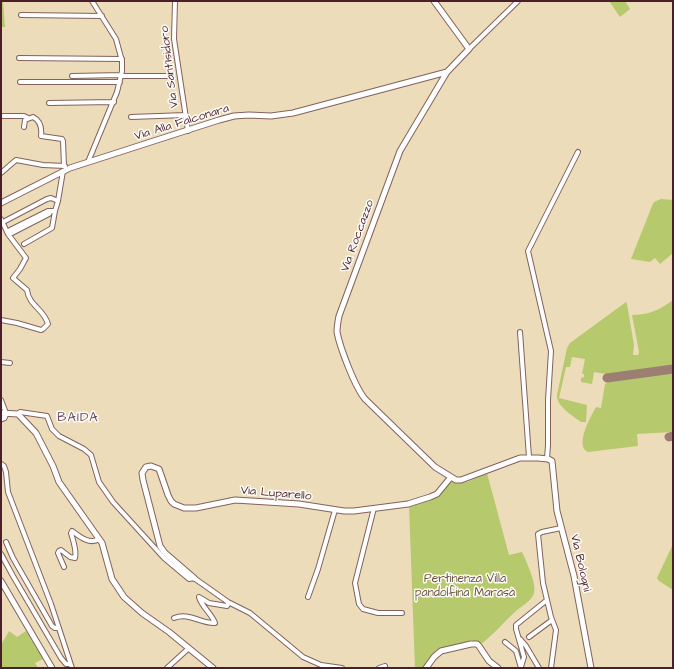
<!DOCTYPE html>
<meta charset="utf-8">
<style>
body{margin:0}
#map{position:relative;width:674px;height:669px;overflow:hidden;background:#eddcba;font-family:"Architects Daughter",sans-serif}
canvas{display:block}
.frame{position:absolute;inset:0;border:2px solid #4a1f2b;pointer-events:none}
</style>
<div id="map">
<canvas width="674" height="669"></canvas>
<div class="frame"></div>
</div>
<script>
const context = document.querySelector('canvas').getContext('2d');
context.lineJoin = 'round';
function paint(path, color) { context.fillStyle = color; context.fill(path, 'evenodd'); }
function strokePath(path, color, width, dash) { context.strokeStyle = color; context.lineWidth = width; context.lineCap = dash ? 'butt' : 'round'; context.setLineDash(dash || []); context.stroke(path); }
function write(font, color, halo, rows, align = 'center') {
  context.font = font + ' "Architects Daughter",sans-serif'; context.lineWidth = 3; context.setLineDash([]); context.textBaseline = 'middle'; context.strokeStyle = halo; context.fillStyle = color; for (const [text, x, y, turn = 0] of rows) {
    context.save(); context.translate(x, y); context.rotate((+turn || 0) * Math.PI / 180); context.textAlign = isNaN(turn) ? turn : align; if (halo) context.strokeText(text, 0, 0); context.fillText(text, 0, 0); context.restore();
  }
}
const green = new Path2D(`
 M1 1H3L5 27H1Z
 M609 1H625L630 9 620 17Z
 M661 199 673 200V253L660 264 655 258 650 262 631 259 652 206 654 202Z
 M673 300V366L611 375 594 372 592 384 581 382V378L584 377V374H582L585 359 572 357 570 367H566L559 398 587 405 586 422H581C573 416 556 406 557 395L567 348 570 343 626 302 627 304 634 345 633 355H638L639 352 632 315C648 315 660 310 673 300Z
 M673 372V432L637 434 638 446 588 452C574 446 591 416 596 407L601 408 605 384 608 382Z
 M487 473 509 555 522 552C526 560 537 585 534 593 532 601 520 607 515 612 503 623 494 634 481 644L471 640 462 645 443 648 436 650 423 668H415L409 505 430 499 449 482C454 481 457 483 462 483 470 482 479 476 487 473Z
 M673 544V590L659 581 657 578Z
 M9 631 17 637 26 631 43 659 35 663 38 668H1V645Z`);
const taxiway = new Path2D(`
 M607 378 673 369
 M669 437 673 436`);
const minor = new Path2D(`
 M175 1 174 39 188 131
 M21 15 102 16
 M469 49 518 1
 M19 58 122 59
 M72 76 122 75
 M121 76H168
 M20 82H120
 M49 103 114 102
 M3 116H24L28 118
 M131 117 186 115
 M24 127 25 120 33 117C41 121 42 128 41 136L62 139 63 141 64 166
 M88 162 117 92 122 71V61L116 39 92 1
 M1 173 16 160 43 165 65 166
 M51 211 49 214 12 233 10 230 48 211H55
 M1 219 8 234 26 258 20 269 13 278 27 290C29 306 44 309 48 324L43 329 41 330 17 323 1 320
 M5 221 47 199 51 198 58 201
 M24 244 52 228 55 211 58 201 63 171
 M520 332 529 457
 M1 362 10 363
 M1 400 6 413
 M18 414 20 412 47 416 52 429 59 436 84 449 91 455 99 482 113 502 164 558 189 579 194 578 228 602 250 613 303 657 321 665 342 668
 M547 459 548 445V400L551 351 528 251 578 152
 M1 464 4 466 6 472 8 492 51 604 72 668
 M374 508 355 583 359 604 363 609 378 613H402
 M6 542 13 558 52 626 55 628H59
 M1 554 13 576 61 658 66 664H70
 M64 567 58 553 59 551 61 550 70 557 75 558C77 550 73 541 71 533L72 531C80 537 90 545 99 539
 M308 597 318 569 335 510
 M174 618C189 612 201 624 215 623 212 614 201 606 199 597L209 603 227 606 229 603
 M529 637 552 620
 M520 639 526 646 539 668
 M505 642 516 651 521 668
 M521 667 524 657 516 629V625L547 600
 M167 668 189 648
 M379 668 385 666
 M551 668 556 630 551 617 543 583 538 534 542 532 561 528`);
const tertiary = new Path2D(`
 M434 1 469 49 447 72 400 151 339 316C338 321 337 326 337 332 340 348 355 387 365 399L435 467 456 480H461L520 458H538L548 459 552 461 557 511 574 576 591 668
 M1 203 70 168 219 120 234 116 249 115 271 116 293 113 447 72
 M1 413 18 414 36 433 53 466 59 482 102 543 112 579 124 597 142 613 169 632 213 668
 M1 419 4 418 6 413
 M194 578 165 553 160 546 143 480 142 473 146 467 151 466 159 469 168 495 171 501 174 504 184 508H196L235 500 299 504 344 511H354L408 504 430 497 437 494 451 477
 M1 581 52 668
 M426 668 434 657 441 651 471 644H477L479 646 489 661 498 668`);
const streetNames = [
 ["Via Sant'Isidoro",170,67,-97],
 ["Via Alla Falconara",182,123,-17],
 ["Via Roccazzo",358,236,-70],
 ["Via Luparello",276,494,5],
 ["Via Bologni",580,563,77]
];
const parkNames = [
 ["Pertinenza Villa",465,579],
 ["pandolfina Marasà",465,593]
];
const neighbourhoodNames = [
 ["BAIDA",78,418]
];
paint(green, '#b6c96d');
strokePath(taxiway, '#9c7e72', 9);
strokePath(minor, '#83615d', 6);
strokePath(tertiary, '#83615d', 7);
strokePath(minor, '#fff', 4);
strokePath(tertiary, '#fff', 5);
write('12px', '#4a1f2b', '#fdfcf7', streetNames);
write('12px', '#6a523f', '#fdfcf7', parkNames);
context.letterSpacing = '1px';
write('13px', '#6b4b63', '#fdfcf7', neighbourhoodNames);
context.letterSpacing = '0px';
</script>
